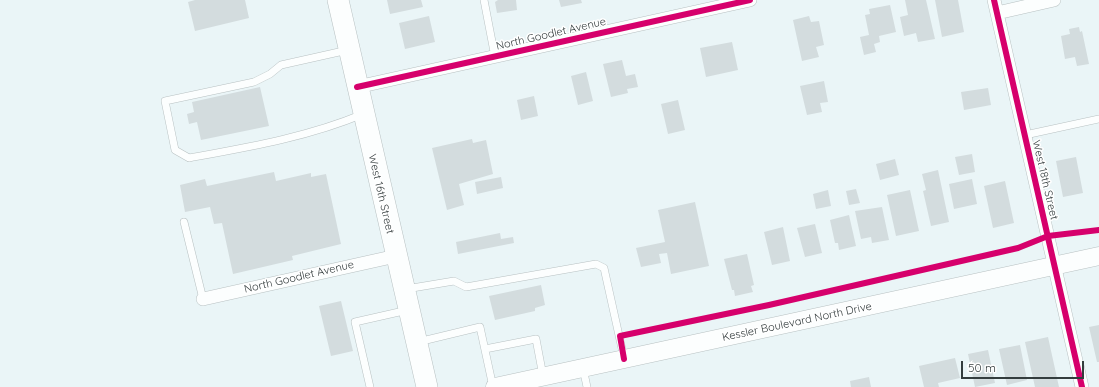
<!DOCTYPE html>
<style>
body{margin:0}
#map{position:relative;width:1099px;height:387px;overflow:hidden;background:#eaf5f7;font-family:Quicksand,sans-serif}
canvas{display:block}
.scale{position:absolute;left:961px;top:361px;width:123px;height:18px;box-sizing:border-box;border:2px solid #343d3e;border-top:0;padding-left:5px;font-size:12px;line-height:14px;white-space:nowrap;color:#343d3e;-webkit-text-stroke:3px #fff;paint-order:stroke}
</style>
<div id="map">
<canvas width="1099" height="387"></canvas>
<div class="scale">50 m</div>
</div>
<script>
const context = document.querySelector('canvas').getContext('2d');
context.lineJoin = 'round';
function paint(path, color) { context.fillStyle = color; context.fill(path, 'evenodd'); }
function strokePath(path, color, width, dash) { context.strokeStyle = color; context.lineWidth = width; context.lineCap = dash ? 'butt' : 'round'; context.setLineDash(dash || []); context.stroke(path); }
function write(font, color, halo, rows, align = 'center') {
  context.font = font + ' Quicksand,sans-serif'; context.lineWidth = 3; context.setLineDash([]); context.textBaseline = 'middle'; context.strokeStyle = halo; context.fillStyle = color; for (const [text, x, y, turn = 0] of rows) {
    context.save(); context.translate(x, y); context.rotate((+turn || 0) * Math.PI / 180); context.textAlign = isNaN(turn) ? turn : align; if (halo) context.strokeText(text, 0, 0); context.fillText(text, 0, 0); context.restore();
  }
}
const building = new Path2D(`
 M195 0H245L249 18 195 31 188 2Z
 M387 0H421L423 7 390 14Z
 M498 0H516L517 10 497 13 495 2Z
 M559 0H581L582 3 561 7Z
 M905 0H926L935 39 918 42 916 33 904 36 900 17 908 15Z
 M935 0H958L964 32 942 37Z
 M890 5 896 32 879 36 880 42 874 44 876 52 864 55 860 37 869 35 865 15 870 14 869 9Z
 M429 16 435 42 405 49 399 23Z
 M809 16 811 22 819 21 824 45 816 47 819 57 802 61 793 20Z
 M1079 27 1080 32 1082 31 1089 64 1077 66 1075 57 1065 59 1061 36 1070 34 1069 29Z
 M732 42 738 70 706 77 700 48Z
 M622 60 626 76 635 74 638 87 627 89 628 93 611 97 603 64Z
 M586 72 593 101 578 105 571 76Z
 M824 81 828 102 820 103 822 112 807 115 800 86Z
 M260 87 269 126 201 140 197 122 189 124 187 114 194 112 192 102Z
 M988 88 991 105 964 110 961 92Z
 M534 96 538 116 521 120 517 100Z
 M678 100 685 130 668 134 661 104Z
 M472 139 473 143 486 140 493 174 459 184 464 205 447 210 432 148Z
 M972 154 975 172 959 175 955 157Z
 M1076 157 1083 193 1063 197 1056 161Z
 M895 159 899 175 880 180 876 164Z
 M938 170 949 222 931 226 923 191 926 190 922 174Z
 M274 172 276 181 311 173V177L326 174 341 244 292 256 293 260 233 274 222 223 214 224 210 207 185 212 180 185 205 179 207 186Z
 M501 177 503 188 477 194 475 182Z
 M972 179 977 204 954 209 949 184Z
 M1005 181 1014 223 993 228 984 186Z
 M856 189 860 203 849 205 846 191Z
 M828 190 831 206 816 209 813 194Z
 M910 190 919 231 896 236 887 195Z
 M695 202 709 266 671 274 667 253 659 254 661 263 641 267 636 248 665 242 658 210Z
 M882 207 889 240 872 243 871 237 861 239 855 211Z
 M849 215 856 246 839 250 838 243H835L830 220Z
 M815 224 822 253 805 257 797 228Z
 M783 227 790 261 772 265 764 232Z
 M500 233 501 239 513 237 514 243 458 254 456 242Z
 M747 254 754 285 751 286 753 292 735 296 734 290H732L724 259Z
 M541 285 545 305 535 308V311L495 320 489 296Z
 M341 301 353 351 331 356 319 306Z
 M1099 325V362H1097L1089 327Z
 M1048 337 1059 387H1035L1025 342Z
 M1020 345 1027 380 1007 385 999 349Z
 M988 350 995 383 975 387 968 354Z
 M955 358 960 378 938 383 939 387H924L919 366Z
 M869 377 871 387H851L850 381Z`);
const service = new Path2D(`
 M484 0 495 57
 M348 50 281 65 270 74 254 82 165 101 175 150 189 158C249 147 308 137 363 114
 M1025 135 1099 119
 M184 222 203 299
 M406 289 454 281 466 287 596 264 604 268 624 358
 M418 342 480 327 493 387
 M485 349 536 339 543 376
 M583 368 587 387
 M370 387 355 322 408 310`);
const minor = new Path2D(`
 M994 0 1082 387
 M997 13 1054 0
 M357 87 750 0
 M203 299 396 256`);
const secondary = new Path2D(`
 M495 387 1099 256`);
const primary = new Path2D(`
 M338 0 427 387`);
const cycleway = new Path2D(`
 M994 0 1082 387
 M357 87 750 0
 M624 359 620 336 769 305 1018 248 1048 236 1099 230`);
const streetNames = [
 ["North Goodlet Avenue",551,34,-13],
 ["West 18th Street",1045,180,77],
 ["West 16th Street",381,194,77],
 ["North Goodlet Avenue",299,277,-13],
 ["Kessler Boulevard North Drive",797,322,-12]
];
paint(building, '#d3dcde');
strokePath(service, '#b8c1c2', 8);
strokePath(minor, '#b8c1c2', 14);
strokePath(secondary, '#b8c1c2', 19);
strokePath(primary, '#b8c1c2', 22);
strokePath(service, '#fcfefe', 7);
strokePath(minor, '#fcfefe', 13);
strokePath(secondary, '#fcfefe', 18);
strokePath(primary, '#fcfefe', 21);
strokePath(cycleway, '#d6006c', 6);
write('11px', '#343d3e', '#fff', streetNames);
</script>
